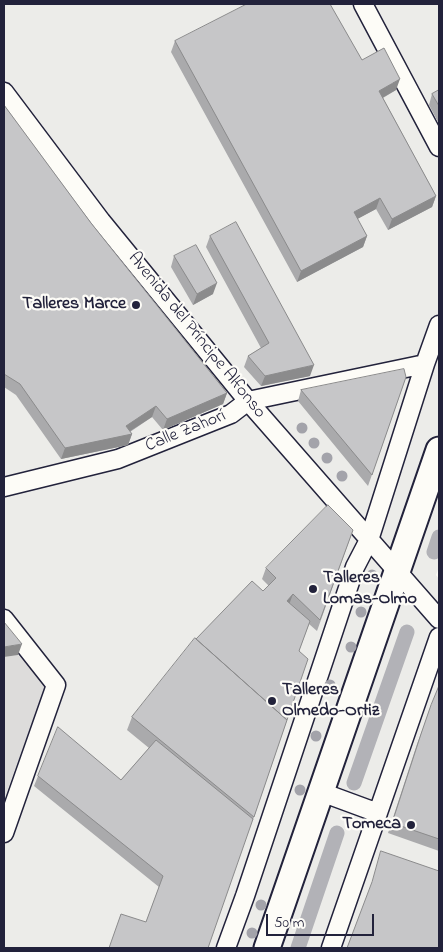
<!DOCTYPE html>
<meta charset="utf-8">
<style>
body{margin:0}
#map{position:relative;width:443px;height:952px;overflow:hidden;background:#fdfcf7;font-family:"Indie Flower",sans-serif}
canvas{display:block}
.frame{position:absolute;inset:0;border:5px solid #22223b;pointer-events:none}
.scale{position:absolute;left:266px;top:914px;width:108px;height:22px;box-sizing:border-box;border:2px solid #22223b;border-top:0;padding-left:6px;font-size:15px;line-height:18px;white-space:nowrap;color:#22223b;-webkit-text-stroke:4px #fdfcf7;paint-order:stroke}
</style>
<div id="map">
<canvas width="443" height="952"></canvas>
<div class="frame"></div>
<div class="scale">50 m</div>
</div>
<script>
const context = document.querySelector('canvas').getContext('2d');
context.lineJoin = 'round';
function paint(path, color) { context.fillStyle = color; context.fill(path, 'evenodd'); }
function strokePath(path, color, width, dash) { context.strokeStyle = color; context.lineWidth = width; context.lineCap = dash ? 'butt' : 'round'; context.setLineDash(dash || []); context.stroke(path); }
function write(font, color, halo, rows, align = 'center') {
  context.font = font + ' "Indie Flower",sans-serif'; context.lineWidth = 4.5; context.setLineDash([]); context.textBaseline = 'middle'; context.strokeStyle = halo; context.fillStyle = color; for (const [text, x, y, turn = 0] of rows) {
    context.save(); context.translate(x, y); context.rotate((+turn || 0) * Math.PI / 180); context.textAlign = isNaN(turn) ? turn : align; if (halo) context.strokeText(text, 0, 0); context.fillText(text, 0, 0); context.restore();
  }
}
const built = new Path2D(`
 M4 4H439V567L436 575 439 579V948H4Z`);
const green = new Path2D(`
 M18 655 46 685 4 799V657Z`);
const canal = new Path2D(`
 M434 552 439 537
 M354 783 407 632
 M298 948 337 833`);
const minor = new Path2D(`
 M363 4 439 147
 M4 92 101 221 248 401 439 619
 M4 487 118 459 231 414 248 401 425 364
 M4 619 56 685 4 833
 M321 792 378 813
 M226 948 245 896 355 567 369 540 425 364 439 325
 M331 948 439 637`);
const highway = new Path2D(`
 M267 948 439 450`);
const trees = [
 [302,428],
 [314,443],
 [327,458],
 [342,476],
 [372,575],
 [361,612],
 [351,647],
 [330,685],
 [316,736],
 [300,790],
 [261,905],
 [252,933]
];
const wall = new Path2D(`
 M175 41 362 60 396 90 383 98 436 196 432 207 388 230 376 209 357 219 367 236 363 247 297 282 171 52Z
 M439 90V124L429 105 432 94Z
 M4 105 91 223 227 393 223 404 163 430 152 417 130 432 132 434 128 445 61 459 16 395 4 387Z
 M210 236 310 376 261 386 244 367 248 356 261 348 206 247Z
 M174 256 213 294 193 305 171 267Z
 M406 377 368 486 298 401 301 390Z
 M353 530 317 631 309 624 299 651 287 720 253 820 146 922 159 887 34 786 38 776 121 780 149 748 127 730 132 717 196 639 263 591 269 586 262 579 266 568Z
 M439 686V851L388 833 417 744Z`);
const shadedWall = new Path2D(`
 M400 79 396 90 375 102 379 91Z
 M436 196 432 207 388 230 392 219Z
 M380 198 376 209 350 223 354 212Z
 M367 236 363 247 297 282 301 271Z
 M217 283 213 294 193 305 197 294Z
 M314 365 310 376 261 386 265 376Z
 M227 393 223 404 163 430 167 419Z
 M156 406 152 417 124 435 132 434 128 445 61 459 65 448 126 426Z
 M293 594 289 605 287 601Z
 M22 644 18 655 4 657V647Z`);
const building = new Path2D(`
 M247 4H330L362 60 384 48 400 79 379 91 436 196 392 219 380 198 354 212 367 236 301 271 175 41Z
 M439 90V106L432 94Z
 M4 105 91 223 227 393 167 419 156 406 126 426 132 434 65 448 20 384 4 374Z
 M236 222 314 365 265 376 248 356 269 343 210 236Z
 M196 245 217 283 197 294 174 256Z
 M404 369 406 377 372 475 301 390Z
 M328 505 353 530 320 620 293 594 287 601 310 621 299 651 308 659 287 720 196 639 252 581 263 591 276 578 266 568Z
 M4 622 22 644 4 647Z
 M195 638 287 720 254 817 132 717Z
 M439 686V839L392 823 421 734 431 705Z
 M58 727 121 780 156 740 253 819 208 948H109L121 914 146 922 163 876 38 776Z
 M381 851 439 871V948H347L372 882Z`);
const markers = [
 [136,305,5,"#22223b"],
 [313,589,5,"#22223b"],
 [272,701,5,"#22223b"],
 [411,825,5,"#22223b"]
];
const poiNames = [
 ["Talleres Marce",126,305],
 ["Talleres",323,579,"left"],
 ["Lomas-Olmo",323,600,"left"],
 ["Talleres",282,691,"left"],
 ["Olmedo-Ortiz",282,712,"left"],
 ["Tomeca",401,825]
];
const streetNames = [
 ["Avenida del Príncipe Alfonso",196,336,51],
 ["Calle Zahorí",186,432,-22]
];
paint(built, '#ecece9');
paint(green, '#dddcdb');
strokePath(canal, '#b2b2b7', 15);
strokePath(minor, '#22223b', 21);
strokePath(highway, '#22223b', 29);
strokePath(minor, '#fdfcf7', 18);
strokePath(highway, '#fdfcf7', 25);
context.fillStyle = '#a3a3aa';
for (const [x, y] of trees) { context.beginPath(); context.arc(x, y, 5.5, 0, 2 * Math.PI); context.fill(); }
paint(wall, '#aaaaac');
paint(shadedWall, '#8b8b8c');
paint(building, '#c6c6c8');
strokePath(building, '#8b8b8c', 1);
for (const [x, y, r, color] of markers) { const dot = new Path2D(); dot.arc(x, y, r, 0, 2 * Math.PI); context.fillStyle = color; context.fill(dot); strokePath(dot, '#fdfcf7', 2); }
write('bold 18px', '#22223b', '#fdfcf7', poiNames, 'right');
write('18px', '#22223b', '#fdfcf7', streetNames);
</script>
